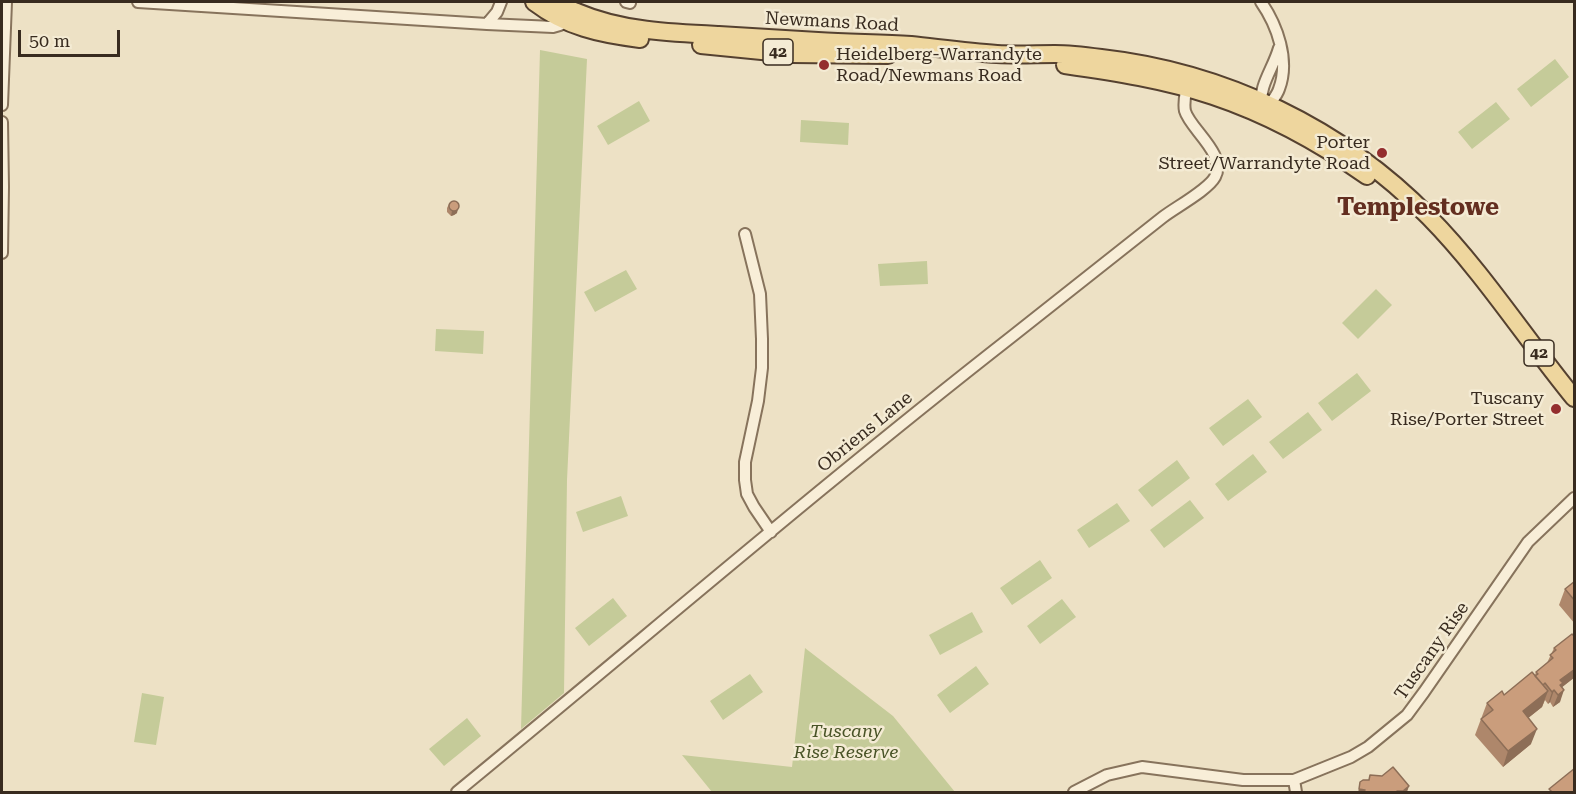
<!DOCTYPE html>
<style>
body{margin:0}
#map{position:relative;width:1576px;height:794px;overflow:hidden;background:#ede1c5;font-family:"Roboto Serif",serif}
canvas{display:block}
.frame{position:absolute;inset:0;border:3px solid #382b1f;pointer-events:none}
.scale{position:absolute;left:18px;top:30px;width:102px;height:27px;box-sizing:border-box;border:3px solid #382b1f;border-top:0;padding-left:8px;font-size:18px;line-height:21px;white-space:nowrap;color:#382b1f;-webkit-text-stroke:4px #f4ebd4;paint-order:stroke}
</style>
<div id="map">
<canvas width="1576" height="794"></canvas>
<div class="frame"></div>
<div class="scale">50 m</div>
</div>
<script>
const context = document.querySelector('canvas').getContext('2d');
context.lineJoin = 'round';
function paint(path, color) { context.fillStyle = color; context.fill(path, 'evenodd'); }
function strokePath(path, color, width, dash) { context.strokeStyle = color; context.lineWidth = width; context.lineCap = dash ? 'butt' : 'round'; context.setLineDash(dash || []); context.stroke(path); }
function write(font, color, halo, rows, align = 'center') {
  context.font = font + ' "Roboto Serif",serif'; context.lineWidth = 5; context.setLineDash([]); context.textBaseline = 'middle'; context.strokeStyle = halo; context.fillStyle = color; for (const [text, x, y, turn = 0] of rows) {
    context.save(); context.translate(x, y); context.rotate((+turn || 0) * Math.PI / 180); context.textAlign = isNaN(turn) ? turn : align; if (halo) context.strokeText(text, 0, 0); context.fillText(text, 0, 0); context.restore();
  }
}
const green = new Path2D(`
 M540 50 587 59 567 480 564 693 521 729Z
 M1555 59 1569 77 1531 107 1517 89Z
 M639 101 650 121 608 145 597 126Z
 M1496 102 1510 119 1472 149 1458 132Z
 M801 120 849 123 848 145 800 142Z
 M927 261 928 284 880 286 878 264Z
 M626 270 637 289 595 312 584 292Z
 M1376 289 1392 305 1358 339 1342 323Z
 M436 329 484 331 483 354 435 351Z
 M1357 373 1371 391 1332 421 1318 403Z
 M1248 399 1262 417 1223 446 1209 428Z
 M1308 412 1322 430 1283 459 1269 442Z
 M1253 454 1267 472 1228 501 1215 484Z
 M1177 460 1190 478 1152 507 1138 490Z
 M621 496 628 516 583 532 576 512Z
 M1190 500 1204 518 1164 548 1150 530Z
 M1117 503 1130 521 1089 548 1077 530Z
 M1040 560 1052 578 1012 605 1000 588Z
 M613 598 627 616 589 646 575 628Z
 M1062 599 1076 617 1040 644 1027 626Z
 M972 612 983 632 940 655 929 635Z
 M805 648 893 716 955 792H712L682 755 792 767Z
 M976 666 989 684 950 713 937 695Z
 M750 674 763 692 723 720 710 701Z
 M142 693 164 697 156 745 134 742Z
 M467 718 481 736 444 766 429 749Z`);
const minor = new Path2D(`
 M138 2 487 24 553 27 560 25 569 18
 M626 2 630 3
 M1261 2C1277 25 1290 60 1279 89 1277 96 1270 103 1266 109
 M487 24 497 12 501 2
 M2 105 6 2
 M1261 107C1259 85 1273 69 1279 48
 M2 122 3 187 2 253
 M745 234 760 294 762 339V368L758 401 745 462V480L747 494 754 507 771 532
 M1294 780 1296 792
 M457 792C641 641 822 485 1010 338 1061 298 1112 257 1163 217 1176 207 1208 190 1215 177 1227 154 1190 129 1185 111 1183 102 1186 93 1187 84
 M1074 792 1107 775 1142 767 1243 780H1294L1351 757 1368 747 1407 715 1424 692 1528 542 1574 498`);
const primary = new Path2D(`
 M534 2C567 27 599 34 640 39
 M556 2C563 5 570 10 577 12 621 31 672 33 719 35 752 37 785 39 818 41 849 43 880 43 911 45 939 48 968 52 997 54 1017 55 1036 54 1055 54 1070 54 1086 56 1101 58 1225 72 1342 128 1429 217 1483 272 1525 338 1574 398
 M701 45 792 54 888 55
 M1065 65C1114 72 1166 80 1213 96 1267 114 1320 143 1367 176`);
const wall = new Path2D(`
 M449 204 457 213 454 215 451 216 447 212V208Z
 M1575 581V624L1559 605 1565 589Z
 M1575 636V677L1562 687 1560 702 1553 707 1550 702 1548 704 1545 700 1542 707 1528 718 1531 744 1503 767 1475 735 1487 703 1504 695 1535 675 1536 672 1547 663 1554 648Z`);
const shadedWall = new Path2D(`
 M458 209 457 213 454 215 451 216 452 211Z
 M1575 669V677L1561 688 1564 690 1560 702 1553 707 1558 695 1560 680Z
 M1554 690 1550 702 1548 704 1552 692Z
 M1548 691 1542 707 1517 727 1523 711Z
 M1537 729 1531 744 1503 767 1508 751Z
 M1409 786 1407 792H1397V791Z
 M1359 789 1365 790 1364 792H1358Z`);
const building = new Path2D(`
 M449 206a5 5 0 1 1 10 0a5 5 0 1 1-10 0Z
 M1575 581V601L1565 589Z
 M1572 634 1574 636H1575V669L1560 680 1563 683 1560 685 1564 690 1558 695 1554 690 1552 692 1545 683 1543 685 1535 676 1538 674 1536 672 1553 658 1550 655 1556 650 1554 648Z
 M1532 672 1548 691 1523 711 1537 729 1508 751 1481 719 1493 710 1487 703 1502 691 1504 695Z
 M1393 767 1409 786 1403 791H1397V792H1364L1365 790 1359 789 1360 782 1363 780H1369L1370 775 1382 776Z
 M1575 768V792H1552L1549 789Z`);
const markers = [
 [824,65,6,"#942e2e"],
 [1382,153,6,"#942e2e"],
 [1556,409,6,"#942e2e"]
];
const shields = [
 [778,52,30],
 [1539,353,30]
];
const shieldNames = [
 ["42",778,52],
 ["42",1539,353]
];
const streetNames = [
 ["Newmans Road",832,22,3],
 ["Obriens Lane",865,432,-39],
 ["Tuscany Rise",1432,651,-55]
];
const poiNames = [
 ["Heidelberg-Warrandyte",836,55,"left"],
 ["Road/Newmans Road",836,76,"left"],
 ["Porter",1370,143],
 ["Street/Warrandyte Road",1370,164],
 ["Tuscany",1544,399],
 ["Rise/Porter Street",1544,420]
];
const parkNames = [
 ["Tuscany",846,732],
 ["Rise Reserve",846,753]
];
const districtNames = [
 ["Templestowe",1418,208]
];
paint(green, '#c5cb99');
strokePath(minor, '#87735c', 14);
strokePath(primary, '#554130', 20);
strokePath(minor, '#f8eed8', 10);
strokePath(primary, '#eed69e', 16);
paint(wall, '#ae876b');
paint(shadedWall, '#8d6e57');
paint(building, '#ca9d7c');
strokePath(building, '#8d6e57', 1.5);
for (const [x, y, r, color] of markers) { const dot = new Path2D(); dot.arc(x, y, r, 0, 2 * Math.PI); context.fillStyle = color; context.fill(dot); strokePath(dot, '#f4ebd4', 2); }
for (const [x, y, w] of shields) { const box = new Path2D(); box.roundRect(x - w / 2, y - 13, w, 26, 4.5); context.fillStyle = '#f4ebd4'; context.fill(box); strokePath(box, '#382b1f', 1.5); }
write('bold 16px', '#382b1f', null, shieldNames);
write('18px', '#382b1f', '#f4ebd4', streetNames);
write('18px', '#382b1f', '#f4ebd4', poiNames, 'right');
write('italic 18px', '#485326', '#f4ebd4', parkNames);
write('bold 24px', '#632e20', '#f4ebd4', districtNames);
</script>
